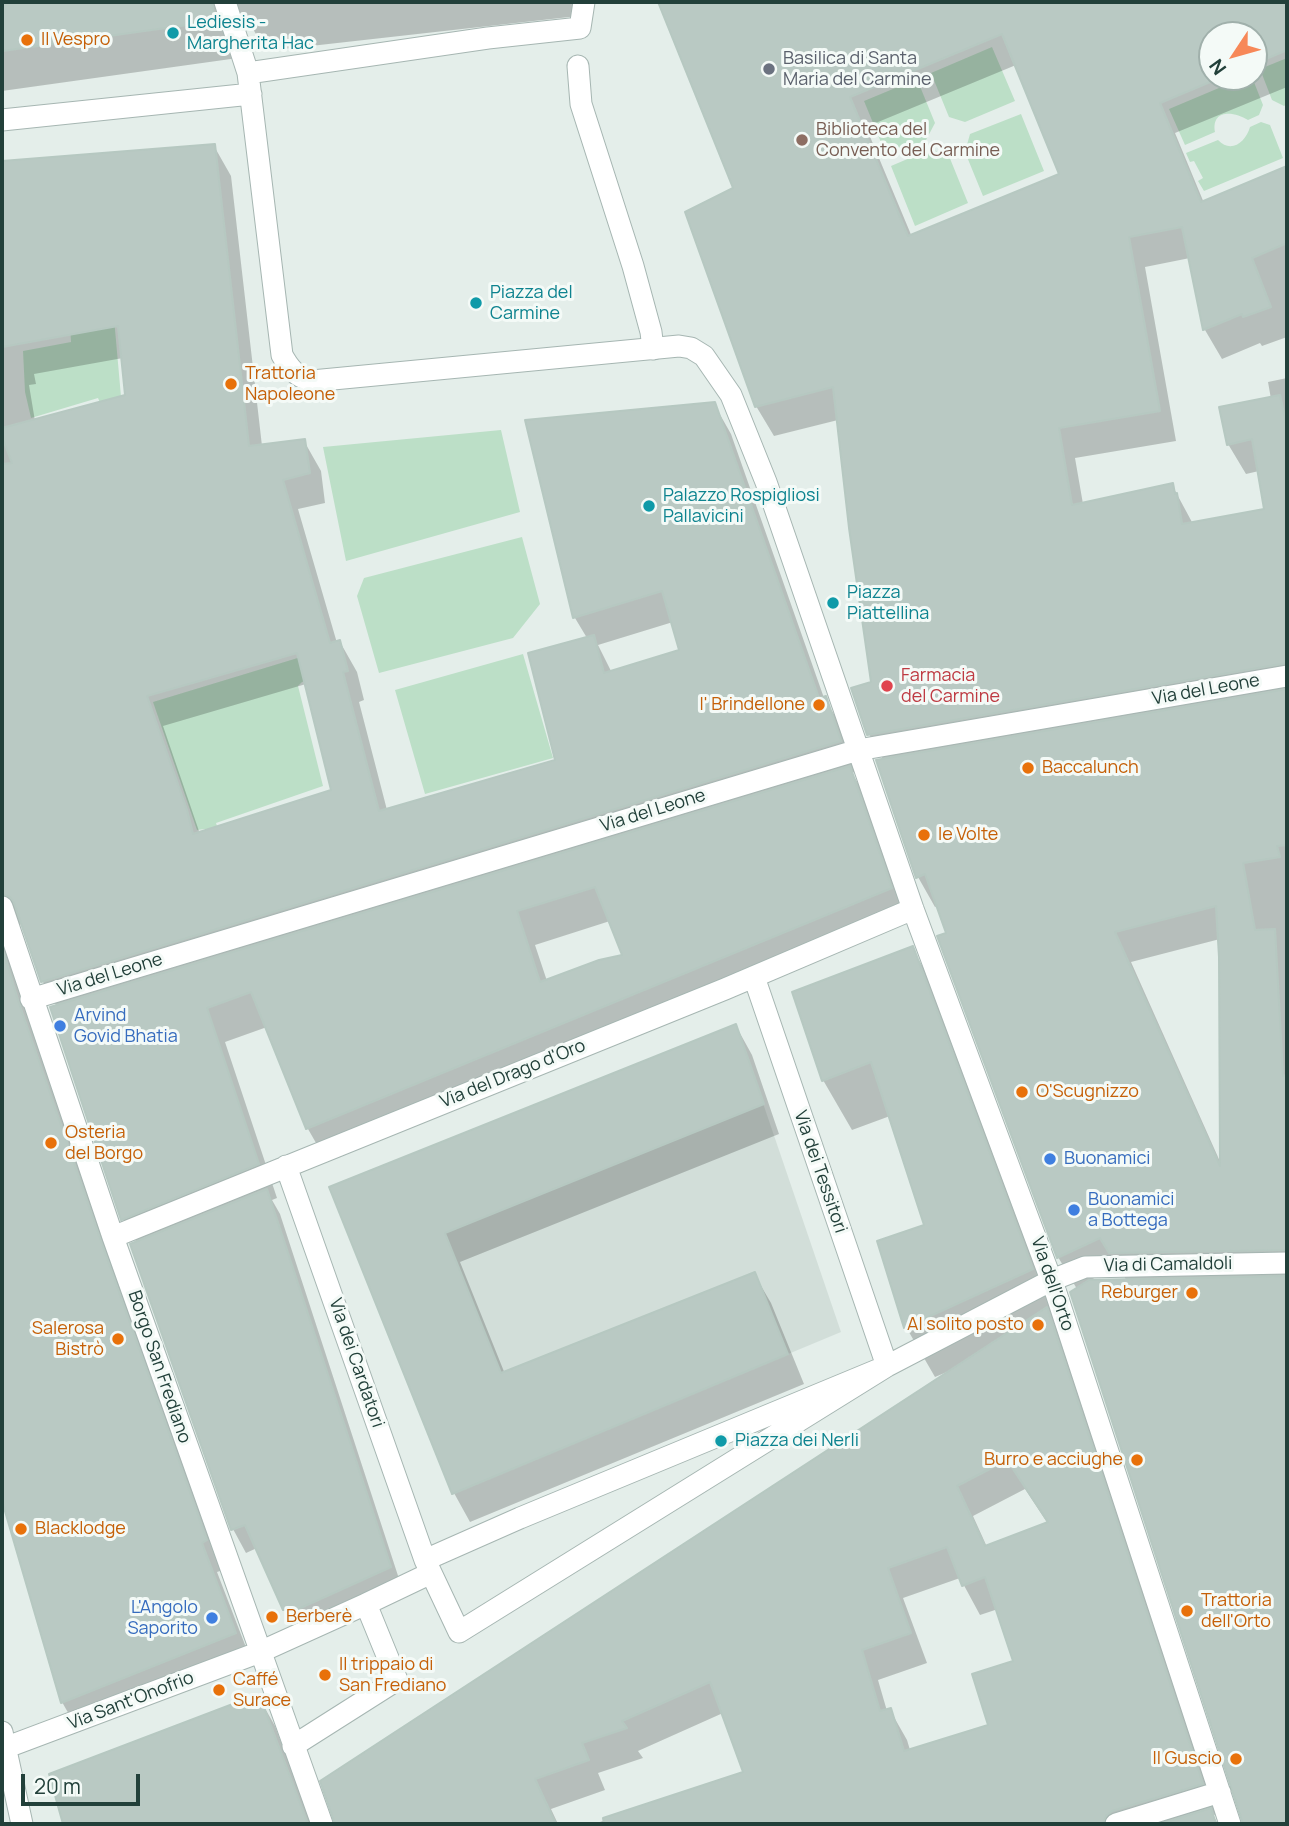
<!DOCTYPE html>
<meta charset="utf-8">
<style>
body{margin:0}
#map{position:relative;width:1289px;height:1826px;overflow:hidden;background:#e4eeea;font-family:Manrope,sans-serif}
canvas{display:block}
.frame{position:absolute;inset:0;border:4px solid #22403a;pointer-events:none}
.north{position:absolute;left:1198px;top:21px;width:70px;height:70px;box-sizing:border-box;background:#f4faf7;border:2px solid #a0b0ab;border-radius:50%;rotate:234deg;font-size:19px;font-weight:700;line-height:28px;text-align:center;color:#22403a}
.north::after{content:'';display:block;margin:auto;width:24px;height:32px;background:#f78858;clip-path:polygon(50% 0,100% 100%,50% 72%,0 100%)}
.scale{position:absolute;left:21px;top:1774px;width:119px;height:32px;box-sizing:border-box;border:4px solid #22403a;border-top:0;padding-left:9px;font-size:21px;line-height:24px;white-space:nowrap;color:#22403a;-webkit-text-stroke:5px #f4faf7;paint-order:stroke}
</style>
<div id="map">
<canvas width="1289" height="1826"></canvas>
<div class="frame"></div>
<div class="north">N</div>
<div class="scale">20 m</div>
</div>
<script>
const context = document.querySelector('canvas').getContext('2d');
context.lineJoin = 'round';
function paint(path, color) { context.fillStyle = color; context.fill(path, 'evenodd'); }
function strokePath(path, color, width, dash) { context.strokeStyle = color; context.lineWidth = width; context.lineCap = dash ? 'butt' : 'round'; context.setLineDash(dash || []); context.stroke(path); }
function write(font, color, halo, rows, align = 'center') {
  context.font = font + ' Manrope,sans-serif'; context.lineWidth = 6; context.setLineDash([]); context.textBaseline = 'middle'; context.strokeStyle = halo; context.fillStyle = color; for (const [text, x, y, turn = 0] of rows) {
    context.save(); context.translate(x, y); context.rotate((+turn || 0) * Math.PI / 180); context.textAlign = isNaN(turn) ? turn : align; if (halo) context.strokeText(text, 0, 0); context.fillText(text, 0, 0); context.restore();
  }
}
const built = new Path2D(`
 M736 1024 841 1332 452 1494 329 1187Z`);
const green = new Path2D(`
 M992 47 1015 101 965 122 949 117 931 73Z
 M1287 58V104L1284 106 1272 100 1260 69Z
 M1245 77H1252L1263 105 1259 115 1248 120C1234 111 1211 109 1215 132L1185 145 1169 109Z
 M917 79 935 123 926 140 887 157 864 101Z
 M1021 114 1044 171 983 196 965 152 970 134Z
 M1261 122 1270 125 1283 158 1204 191 1198 181 1203 178 1194 161 1190 162 1186 153 1218 140C1231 154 1246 142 1250 127Z
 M931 149 949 156 968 203 915 226 891 166Z
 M114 318 122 408 104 412 98 398 31 418 25 392 23 351 71 342 70 323Z
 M501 430 520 512 346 561 323 447Z
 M522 537 540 604 513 638 379 673 357 596 364 578Z
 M314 653 321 675 302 682 298 686 323 786 216 823 223 845 212 846 205 829 197 830 153 702Z
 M523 654 553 758 425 794 395 690Z`);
const shadow = new Path2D(`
 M2 2H584L587 15 266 51 253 29 244 26 238 58 2 91Z
 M662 2H1287V87L1175 133 1204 203 1287 168V337L1262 346 1260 343 1222 359 1205 330 1190 258 1145 267 1176 441 1075 458 1083 504 1172 485 1193 524 1266 511 1259 471 1246 474 1228 444 1271 399 1268 382 1287 378V1824H1244V1821L1077 1289 1058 1257 948 934 938 906 935 907 918 877 878 762 884 761 869 734 873 683 838 420 774 436 756 406 736 189ZM1212 35H1254V77H1212ZM1016 65 1062 175 912 237 866 127ZM1220 939 1222 1166 1131 962ZM1118 1267 1127 1281 1086 1282Z
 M214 146 231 176 262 446 304 441 321 471 325 503 298 509 337 643 340 642 357 672 364 700 359 702 387 810 558 762 587 638 575 618 527 421 714 404 731 434 824 698 842 727 857 771 852 773 869 802 910 922 327 1162 308 1129 267 1027 225 1042 277 1198 272 1200 280 1214 403 1591 299 1633 285 1609 257 1548 246 1553 233 1529 132 1245 137 1243 123 1219 57 1007 43 982 24 925 16 924 223 1570 217 1572 252 1663 79 1732 62 1702 2 1495V163ZM123 358 127 396 35 421 29 385 36 384 34 374ZM673 622 681 651 612 673 598 645ZM306 684 333 792 200 834 163 726ZM610 921 624 956 547 981 535 945Z
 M912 948 941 998 1061 1320 1054 1323 1063 1339 1219 1814 1213 1815 1218 1824H594L745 1773 723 1713 638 1751 643 1758 598 1773 605 1790 551 1809 558 1824H336V1820L948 1374 947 1372 935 1377 906 1327 926 1226 890 1116 852 1130 823 1080ZM1025 1489 1048 1524 987 1547 973 1516ZM960 1578 980 1615 998 1609 1016 1663 990 1726 910 1750 907 1740 890 1710 887 1711 878 1680 927 1663 903 1598Z
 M736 1026 752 1055 779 1134 460 1262 505 1374 754 1274 771 1303 804 1384 470 1522 454 1493 331 1188Z
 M258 1696 275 1726 312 1824H65L51 1775Z`);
const building = new Path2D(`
 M2 2H212L215 21 2 51Z
 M658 2H1287V50L1254 64V35H1212V77H1222L1160 103 1201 202 1287 166V243L1252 258 1271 307 1243 317 1242 314 1203 330 1182 227 1129 237 1160 411 1059 428 1072 505 1173 483 1175 494 1177 493 1182 524 1264 509 1252 439 1227 445 1219 407 1280 395 1287 427V663L867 735 851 688 871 682 849 528 833 387 755 407 685 212 733 188ZM1002 34 1059 174 908 236 850 97Z
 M215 144 249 446 305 439 310 473 283 480 330 643 340 640 348 671 343 672 379 811 555 760 528 653 594 635 604 673 679 650 662 591 573 618 525 420 715 402 819 698 826 696 841 741 41 982 14 903 10 897 2 894V464L12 463 2 437V428L125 395 118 326 2 347V161ZM297 653 331 790 193 834 187 810 147 696Z
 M1287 689V845L1277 846 1280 857 1243 863 1255 930 1275 929 1283 1076 1287 1075V1250L1109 1253 1100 1238 1057 1258 937 936 946 933 925 874 916 878 876 760ZM1216 906 1219 957 1220 1166 1115 932Z
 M850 766 892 888 306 1129 251 992 207 1008 259 1164 121 1220 50 1007ZM595 887 622 955 599 960 540 982 517 911Z
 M913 946 1033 1269 904 1328 877 1241 924 1225 871 1062 822 1081 792 992Z
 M2 947 19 1003 101 1241 207 1540 202 1543 236 1633 61 1703 2 1501Z
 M736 1024 764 1104 445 1233 501 1373 755 1272 788 1354 452 1494 329 1187Z
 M267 1189 391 1567 296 1610H283L245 1525 231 1530 130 1244Z
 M1287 1276V1824H1243L1070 1292 1089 1280Z
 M1047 1307 1203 1784 1112 1811 1106 1816 1103 1824H604L603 1818 743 1772 710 1682 622 1721 627 1728 582 1743 589 1760 535 1779 556 1824H335L320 1781ZM1007 1460 1048 1522 985 1546 957 1486ZM947 1547 962 1586 985 1577 1013 1661 972 1674 988 1725 904 1751 891 1708 880 1711 862 1650 911 1633 888 1568Z
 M259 1694 308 1824H63L49 1774Z
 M1211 1808 1216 1824H1160Z`);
const pedestrian = new Path2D(`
 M578 66 581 104 633 266 651 332 653 349`);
const minor = new Path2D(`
 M225 2 248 73
 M584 2 580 28 488 38 248 73 282 355C289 368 296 377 312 381L679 346 691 348 704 356 731 395 766 482 913 909 1056 1293 1230 1824
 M2 120 251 94
 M2 907 113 1237 322 1824
 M754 977 887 1366 520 1518 425 1560 459 1632 887 1366 1052 1280 1085 1267 1287 1263
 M31 999 858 750 1287 676
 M286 1166 425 1560
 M113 1237 725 989 913 909
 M366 1604 431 1573
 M2 1732 22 1824
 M2 1749 260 1652 366 1604 397 1680 293 1746
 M1116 1824 1220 1792`);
const markers = [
 [173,33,7,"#0f9aa8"],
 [27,40,7,"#e8710a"],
 [769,69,7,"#6b7280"],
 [802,140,7,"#8d6e63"],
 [476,303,7,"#0f9aa8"],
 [231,384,7,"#e8710a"],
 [649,506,7,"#0f9aa8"],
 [833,603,7,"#0f9aa8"],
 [887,686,7,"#e0444e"],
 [819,705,7,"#e8710a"],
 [1028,768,7,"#e8710a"],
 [924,835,7,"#e8710a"],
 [60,1026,7,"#3f7fe0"],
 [1022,1092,7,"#e8710a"],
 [51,1143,7,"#e8710a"],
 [1050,1159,7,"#3f7fe0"],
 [1074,1210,7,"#3f7fe0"],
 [1192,1293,7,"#e8710a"],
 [1038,1325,7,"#e8710a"],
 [118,1339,7,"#e8710a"],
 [721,1441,7,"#0f9aa8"],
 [1137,1460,7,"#e8710a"],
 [21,1529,7,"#e8710a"],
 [1187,1611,7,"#e8710a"],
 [272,1617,7,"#e8710a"],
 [212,1618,7,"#3f7fe0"],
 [325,1675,7,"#e8710a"],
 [219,1690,7,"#e8710a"],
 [1236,1759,7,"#e8710a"]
];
const cultureNames = [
 ["Lediesis -",187,23],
 ["Margherita Hac",187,44],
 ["Piazza del",490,293],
 ["Carmine",490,314],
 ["Palazzo Rospigliosi",663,496],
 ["Pallavicini",663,517],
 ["Piazza",847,593],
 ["Piattellina",847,614],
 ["Piazza dei Nerli",735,1441]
];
const foodNames = [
 ["Il Vespro",41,40],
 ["Trattoria",245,374],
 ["Napoleone",245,395],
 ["I' Brindellone",805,705,"right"],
 ["Baccalunch",1042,768],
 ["le Volte",938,835],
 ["O'Scugnizzo",1036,1092],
 ["Osteria",65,1133],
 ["del Borgo",65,1154],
 ["Reburger",1178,1293,"right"],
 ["Al solito posto",1024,1325,"right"],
 ["Salerosa",104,1329,"right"],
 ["Bistrò",104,1350,"right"],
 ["Burro e acciughe",1123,1460,"right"],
 ["Blacklodge",35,1529],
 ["Trattoria",1201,1601],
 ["dell'Orto",1201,1622],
 ["Berberè",286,1617],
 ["Il trippaio di",339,1665],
 ["San Frediano",339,1686],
 ["Caffé",233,1680],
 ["Surace",233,1701],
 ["Il Guscio",1222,1759,"right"]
];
const worshipNames = [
 ["Basilica di Santa",783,59],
 ["Maria del Carmine",783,80]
];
const educationNames = [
 ["Biblioteca del",816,130],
 ["Convento del Carmine",816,151]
];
const healthNames = [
 ["Farmacia",901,676],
 ["del Carmine",901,697]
];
const streetNames = [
 ["Via del Leone",1206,690,-10],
 ["Via del Leone",653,811,-17],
 ["Via del Leone",110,975,-17],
 ["Via del Drago d'Oro",513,1074,-22],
 ["Via dei Tessitori",820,1172,71],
 ["Via di Camaldoli",1168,1265,-1],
 ["Via dell'Orto",1052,1284,71],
 ["Via dei Cardatori",356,1363,71],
 ["Borgo San Frediano",159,1367,71],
 ["Via Sant'Onofrio",131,1701,-21]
];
const shopNames = [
 ["Arvind",74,1016],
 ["Govid Bhatia",74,1037],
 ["Buonamici",1064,1159],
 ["Buonamici",1088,1200],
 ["a Bottega",1088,1221],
 ["L'Angolo",198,1608,"right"],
 ["Saporito",198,1629,"right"]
];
paint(built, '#d2ded9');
paint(green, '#bcdfc7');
paint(shadow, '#0003');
paint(building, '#b9c9c3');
strokePath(building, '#b6c8c1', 2);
strokePath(pedestrian, '#a6b6b2', 23);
strokePath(minor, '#a6b6b2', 23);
strokePath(pedestrian, '#fff', 21);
strokePath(minor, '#fff', 21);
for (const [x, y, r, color] of markers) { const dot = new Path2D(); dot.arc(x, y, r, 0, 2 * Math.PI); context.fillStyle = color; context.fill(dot); strokePath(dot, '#f4faf7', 2.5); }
write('18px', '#0d838f', '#f4faf7', cultureNames, 'left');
write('18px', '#c56008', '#f4faf7', foodNames, 'left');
write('18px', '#5b616d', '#f4faf7', worshipNames, 'left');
write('18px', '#785e54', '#f4faf7', educationNames, 'left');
write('18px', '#be3a42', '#f4faf7', healthNames, 'left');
write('18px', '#22403a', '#f4faf7', streetNames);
write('18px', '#366cbe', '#f4faf7', shopNames, 'left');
</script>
